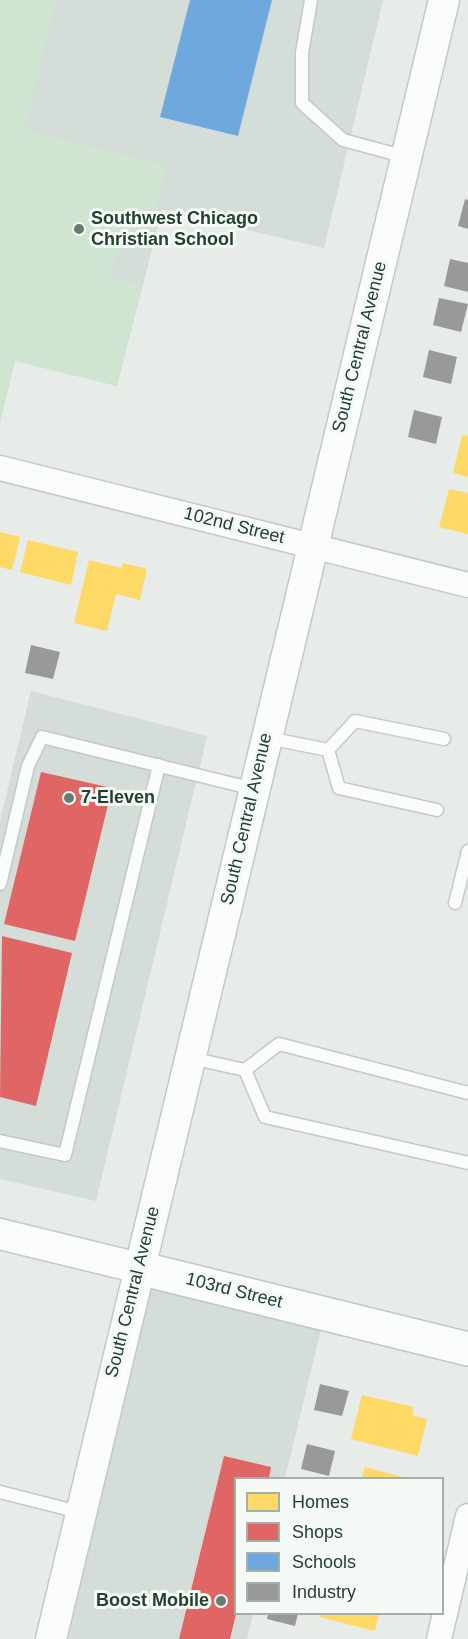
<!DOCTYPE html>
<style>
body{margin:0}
#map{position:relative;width:468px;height:1639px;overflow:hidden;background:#e7ece9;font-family:Helvetica,sans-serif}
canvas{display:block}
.legend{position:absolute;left:234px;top:1477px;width:210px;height:138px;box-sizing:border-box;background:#f6faf7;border:2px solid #a2b0a8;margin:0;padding:8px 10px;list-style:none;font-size:18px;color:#234131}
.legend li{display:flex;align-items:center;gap:12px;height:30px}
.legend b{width:30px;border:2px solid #a2b0a8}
</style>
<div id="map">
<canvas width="468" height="1639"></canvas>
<ul class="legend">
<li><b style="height:16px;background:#ffd966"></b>Homes</li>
<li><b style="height:16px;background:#e06666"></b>Shops</li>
<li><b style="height:16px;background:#6fa8dc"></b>Schools</li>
<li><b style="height:16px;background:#999"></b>Industry</li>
</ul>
</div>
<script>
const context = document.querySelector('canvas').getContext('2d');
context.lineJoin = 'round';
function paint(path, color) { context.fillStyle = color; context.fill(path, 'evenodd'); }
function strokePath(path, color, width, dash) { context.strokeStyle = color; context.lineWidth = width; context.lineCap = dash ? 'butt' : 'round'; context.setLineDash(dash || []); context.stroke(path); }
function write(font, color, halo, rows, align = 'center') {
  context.font = font + ' Helvetica,sans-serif'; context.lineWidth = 6; context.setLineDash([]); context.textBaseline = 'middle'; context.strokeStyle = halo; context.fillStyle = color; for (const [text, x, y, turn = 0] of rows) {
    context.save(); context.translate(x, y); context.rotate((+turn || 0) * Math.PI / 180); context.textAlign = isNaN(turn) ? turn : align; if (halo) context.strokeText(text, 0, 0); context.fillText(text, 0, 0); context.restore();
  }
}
const built = new Path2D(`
 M0 0H383L324 248 162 210 117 386 15 361 0 423Z
 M31 691 207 736 96 1201 0 1179V821Z
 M139 1268 325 1313 285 1478H236V1614H253L247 1639H51Z`);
const green = new Path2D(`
 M0 0H55L25 130 166 166 149 239 111 231 121 250 106 277 142 287 117 386 15 361 0 423Z`);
const homes = new Path2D(`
 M462 435 468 436V477L453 473Z
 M449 489 468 493V534L439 527Z
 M0 532 20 537 12 570 0 567Z
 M28 540 78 552 71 585 20 572Z
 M89 560 121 568 123 563 147 569 140 600 116 594 107 631 74 623Z
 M362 1395 414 1407 412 1415 427 1419 418 1456 351 1439Z
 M365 1467 406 1478H362Z
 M320 1614H379L375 1631 319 1617Z`);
const shops = new Path2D(`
 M41 772 112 788 75 941 4 924Z
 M2 936 72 953 36 1106 0 1097Z
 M224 1456 271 1467 269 1478H236V1614L230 1639H179Z`);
const schools = new Path2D(`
 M190 0H272L238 136 160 117Z`);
const industry = new Path2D(`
 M465 199 468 200V229L458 226Z
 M450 259 468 263V292L444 286Z
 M439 298 468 304 461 332 433 325Z
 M429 350 457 357 451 384 423 377Z
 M414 410 442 417 436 444 408 437Z
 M31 645 60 652 53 679 25 673Z
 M320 1384 349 1391 342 1416 314 1410Z
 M307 1444 335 1451 329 1476 301 1469Z
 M268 1614H298L295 1626 267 1619Z`);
const service = new Path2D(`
 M311 0 302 53V103L343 140 406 157
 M268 738 328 750 339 788 437 810
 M328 750 355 721 444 739
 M0 884 28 766 42 737 254 789
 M455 903 468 851
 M191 1058 245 1070 265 1117 468 1163
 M245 1070 279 1044 468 1093
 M0 1141 65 1155 159 765
 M0 1492 79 1512`);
const minor = new Path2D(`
 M0 468 468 585
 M439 1639 468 1516`);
const tertiary = new Path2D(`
 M0 1234 139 1268
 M51 1639 444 0`);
const secondary = new Path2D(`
 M139 1268 468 1349`);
const markers = [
 [79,229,6,"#687d71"],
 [69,798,6,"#687d71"],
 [221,1601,6,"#687d71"]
];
const poiNames = [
 ["Southwest Chicago",91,219],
 ["Christian School",91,240],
 ["7-Eleven",81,798],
 ["Boost Mobile",209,1601,"right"]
];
const streetNames = [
 ["South Central Avenue",360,347,-76],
 ["102nd Street",234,526,14],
 ["South Central Avenue",247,819,-77],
 ["103rd Street",234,1291,14],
 ["South Central Avenue",133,1292,-76]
];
paint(built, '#d5ddd8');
paint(green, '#d0e5d1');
paint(homes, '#ffd966');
paint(shops, '#e06666');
paint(schools, '#6fa8dc');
paint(industry, '#999');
strokePath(service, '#c4c9c6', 15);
strokePath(minor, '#c4c9c6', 27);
strokePath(tertiary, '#c4c9c6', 33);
strokePath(secondary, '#c1c8c4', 36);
strokePath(service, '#fbfcfc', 12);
strokePath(minor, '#fbfcfc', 24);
strokePath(tertiary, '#fbfcfc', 30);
strokePath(secondary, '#fbfcfc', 33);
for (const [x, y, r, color] of markers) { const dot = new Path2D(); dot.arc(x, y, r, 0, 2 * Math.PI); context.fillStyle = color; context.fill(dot); strokePath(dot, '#f6faf7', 2); }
write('bold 18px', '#234131', '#f6faf7', poiNames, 'left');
write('18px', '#234131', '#f6faf7', streetNames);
</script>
